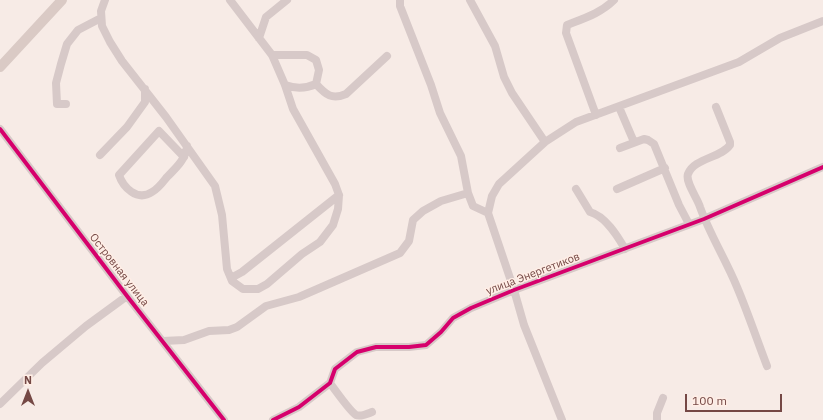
<!DOCTYPE html>
<meta charset="utf-8">
<style>
body{margin:0}
#map{position:relative;width:823px;height:420px;overflow:hidden;background:#f7ebe6;font-family:"IBM Plex Sans",sans-serif}
canvas{display:block}
.north{position:absolute;left:8px;top:372px;width:40px;height:40px;-webkit-text-stroke:3px #ffeee6;paint-order:stroke;rotate:0deg;font-size:11px;font-weight:700;line-height:16px;text-align:center;color:#754845}
.north::after{content:'';display:block;margin:auto;width:14px;height:18px;background:#754845;clip-path:polygon(50% 0,100% 100%,50% 72%,0 100%)}
.scale{position:absolute;left:685px;top:394px;width:97px;height:18px;box-sizing:border-box;border:2px solid #754845;border-top:0;padding-left:5px;font-size:12px;line-height:14px;white-space:nowrap;color:#754845;-webkit-text-stroke:3px #ffeee6;paint-order:stroke}
</style>
<div id="map">
<canvas width="823" height="420"></canvas>
<div class="north">N</div>
<div class="scale">100 m</div>
</div>
<script>
const context = document.querySelector('canvas').getContext('2d');
context.lineJoin = 'round';
function strokePath(path, color, width, dash) { context.strokeStyle = color; context.lineWidth = width; context.lineCap = dash ? 'butt' : 'round'; context.setLineDash(dash || []); context.stroke(path); }
function write(font, color, halo, rows, align = 'center') {
  context.font = font + ' "IBM Plex Sans",sans-serif'; context.lineWidth = 3; context.setLineDash([]); context.textBaseline = 'middle'; context.strokeStyle = halo; context.fillStyle = color; for (const [text, x, y, turn = 0] of rows) {
    context.save(); context.translate(x, y); context.rotate((+turn || 0) * Math.PI / 180); context.textAlign = isNaN(turn) ? turn : align; if (halo) context.strokeText(text, 0, 0); context.fillText(text, 0, 0); context.restore();
  }
}
const minor = new Path2D(`
 M105 0 101 11 102 26 110 42 122 61 166 117 215 186 222 215 227 269 232 281 243 289H258L267 284 302 254 320 242 333 225 338 209 339 195 335 184 293 109 285 85 272 55 230 0
 M400 0V6L431 85 440 113 461 156 468 193 473 206 488 213
 M470 0 495 46 504 77 512 93 545 142
 M259 38 266 17 287 0
 M272 55H307L316 60 319 70 316 84
 M285 85C296 89 305 89 316 84 326 95 332 100 346 94L387 56
 M66 104H57L56 83 61 64 67 44 78 30 101 18
 M619 107 634 142
 M716 107 730 142V145C721 158 694 158 688 174 685 182 698 199 700 207 710 235 726 260 737 287 748 313 757 340 767 366
 M596 115 566 33 567 25C585 18 601 13 614 0
 M0 129 127 296 224 420
 M620 148 644 139 648 140 654 144 679 205 689 224
 M100 155 127 127 145 102V89
 M184 157 159 131 119 175C123 187 137 202 152 192 158 189 163 182 167 177 176 168 186 159 187 146
 M576 189 590 212C605 216 617 235 625 249
 M617 189 665 168
 M231 278 242 272 339 195
 M163 341 184 340 209 331 229 330 237 327 266 306 299 297 400 253 409 241 413 220 423 211 441 201 468 193
 M330 383C335 390 350 411 356 415 361 417 367 414 372 412
 M0 404 42 363 86 326 127 296
 M273 420 299 407 330 383 335 369 357 352 376 347H409L426 345 441 332 453 318 471 308 514 290 704 219 823 167
 M562 420 524 325 514 290 488 213 492 196 499 184 545 142 576 122 739 62 780 38 823 21
 M657 420V413L663 398`);
const major = new Path2D(`
 M0 67 62 0`);
const cycleway = new Path2D(`
 M0 129 127 296 224 420
 M273 420 299 407 330 383 335 369 357 352 376 347H409L426 345 441 332 453 318 471 308 514 290 704 219 823 167`);
const streetNames = [
 ["Островная улица",119,270,52],
 ["улица Энергетиков",533,274,-21]
];
strokePath(minor, '#d7c9c8', 8);
strokePath(major, '#dacac5', 10);
strokePath(cycleway, '#d6006c', 4);
write('11px', '#754845', '#ffeee6', streetNames);
</script>
